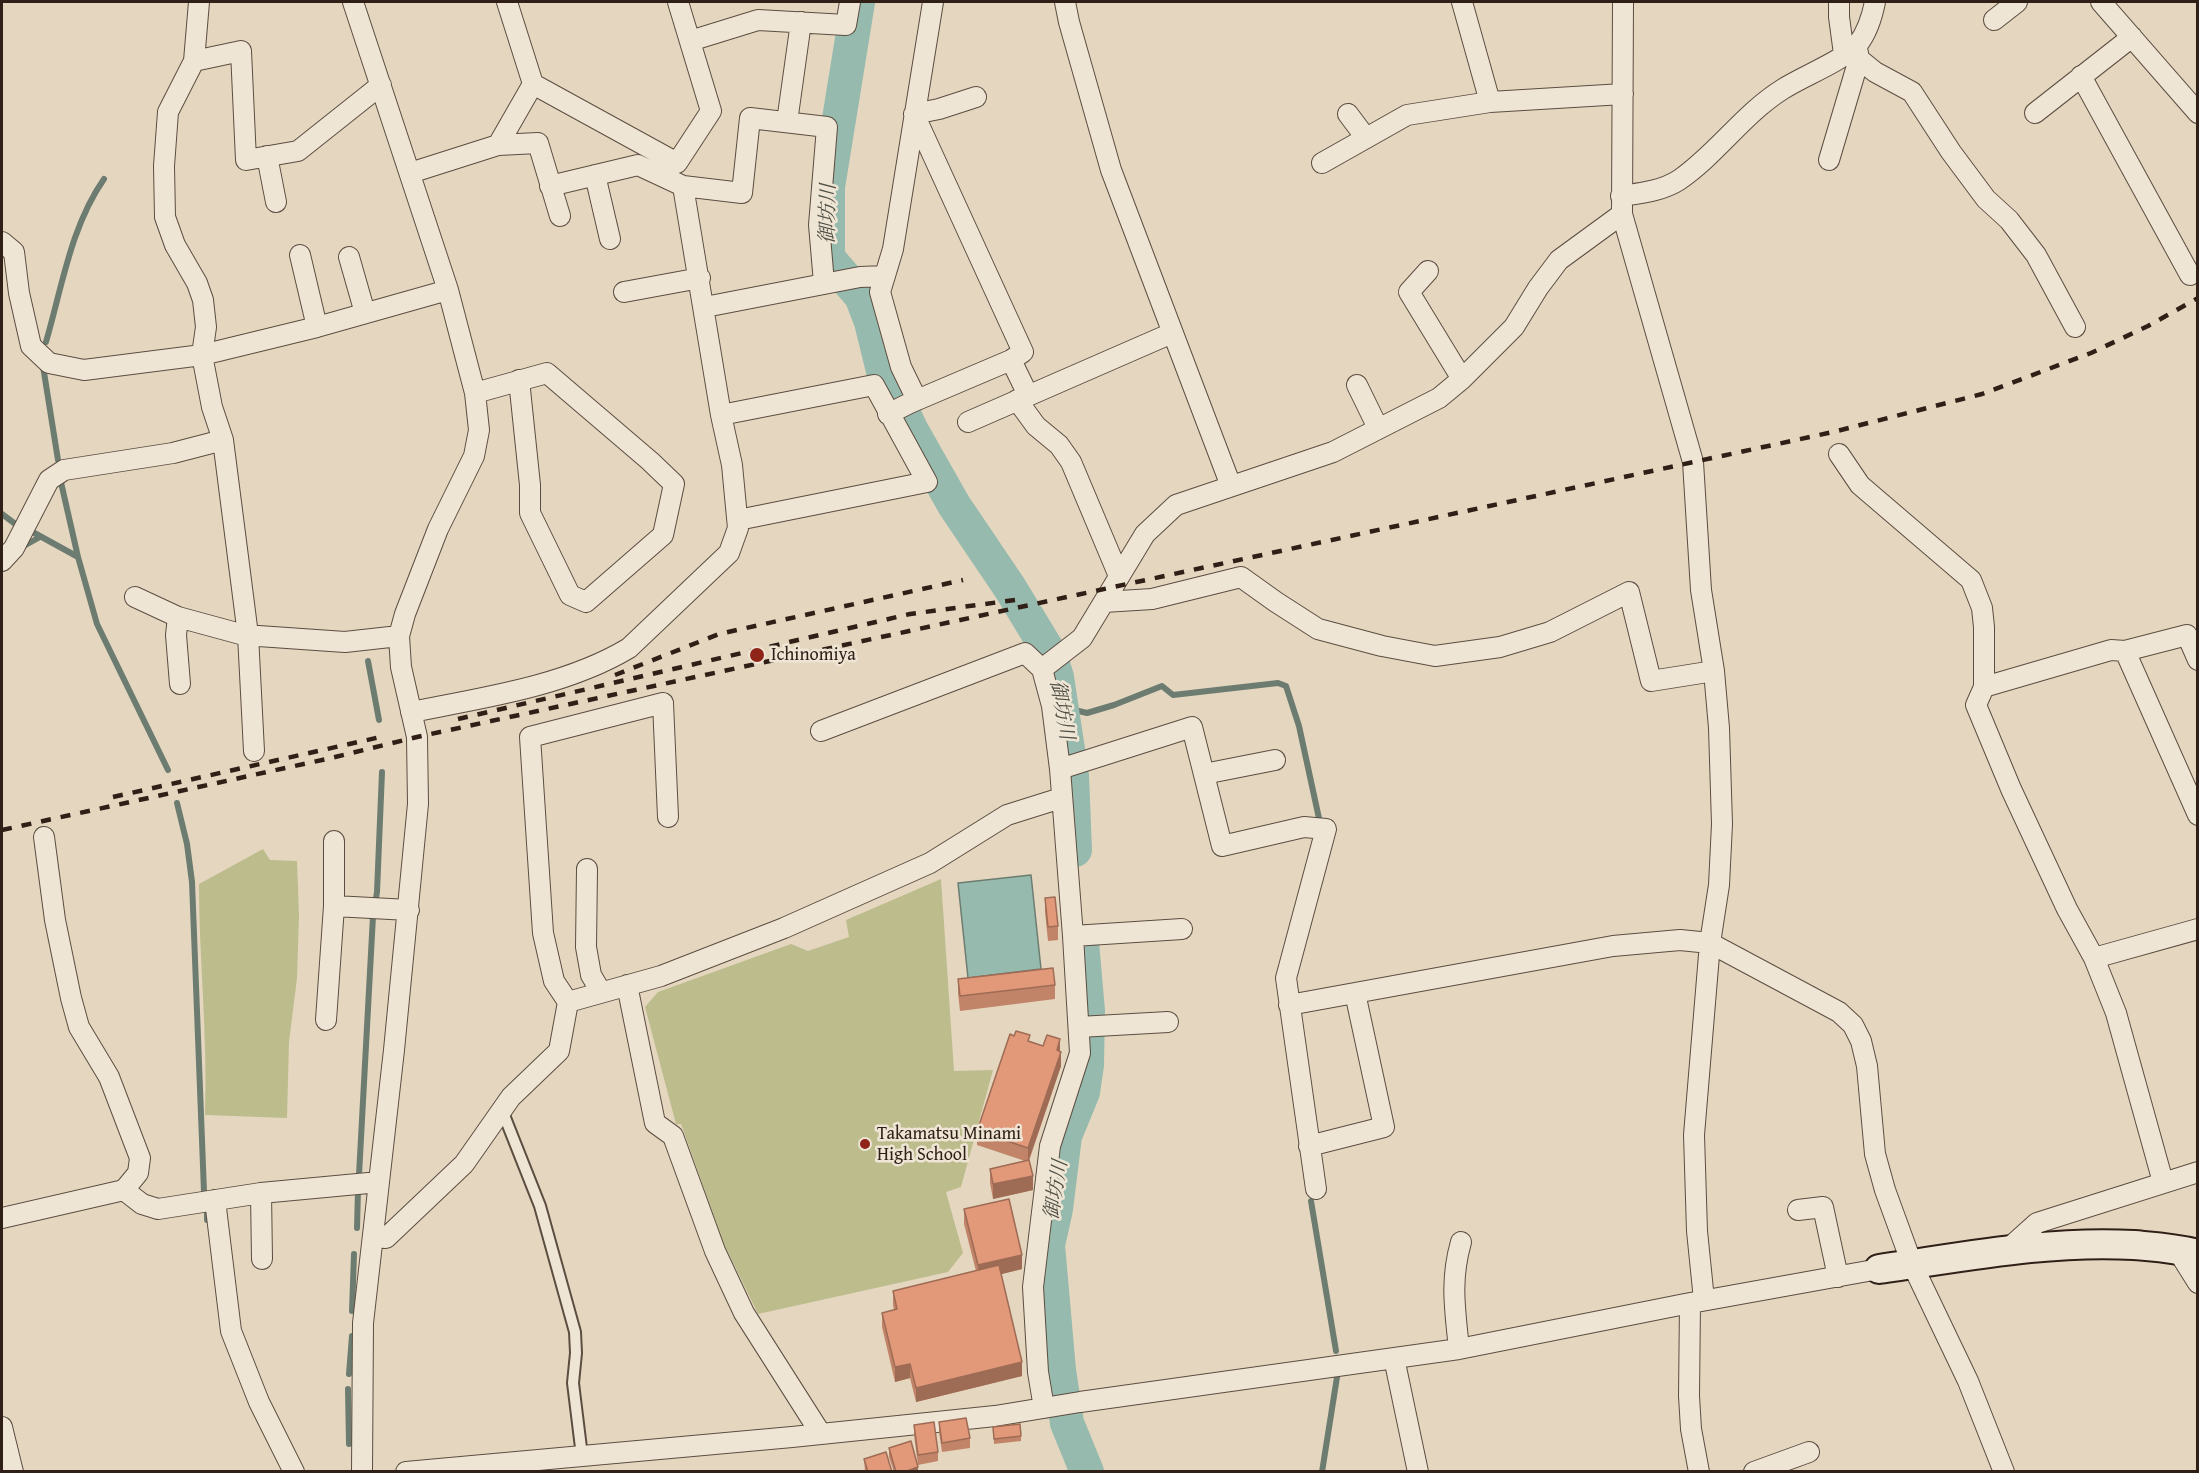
<!DOCTYPE html>
<meta charset="utf-8">
<style>
body{margin:0}
#map{position:relative;width:2199px;height:1473px;overflow:hidden;background:#e5d7bf;font-family:"Gentium Book Plus",serif}
canvas{display:block}
.frame{position:absolute;inset:0;border:3px solid #2f1f17;pointer-events:none}
</style>
<div id="map">
<canvas width="2199" height="1473"></canvas>
<div class="frame"></div>
</div>
<script>
const context = document.querySelector('canvas').getContext('2d');
context.lineJoin = 'round';
function paint(path, color) { context.fillStyle = color; context.fill(path, 'evenodd'); }
function strokePath(path, color, width, dash) { context.strokeStyle = color; context.lineWidth = width; context.lineCap = dash ? 'butt' : 'round'; context.setLineDash(dash || []); context.stroke(path); }
function write(font, color, halo, rows, align = 'center') {
  context.font = font + ' "Gentium Book Plus","Noto Serif JP",serif'; context.lineWidth = 5; context.setLineDash([]); context.textBaseline = 'middle'; context.strokeStyle = halo; context.fillStyle = color; for (const [text, x, y, turn = 0] of rows) {
    context.save(); context.translate(x, y); context.rotate((+turn || 0) * Math.PI / 180); context.textAlign = isNaN(turn) ? turn : align; if (halo) context.strokeText(text, 0, 0); context.fillText(text, 0, 0); context.restore();
  }
}
const green = new Path2D(`
 M263 849 270 860 297 861 299 916 297 978 289 1042 287 1118 205 1115C208 1038 199 961 199 884Z
 M941 879 954 1071 993 1070 961 1187 946 1192 963 1253 948 1272 758 1314 723 1242 681 1124H676L645 1007 658 992 791 944 808 951 849 937 846 920Z`);
const water = new Path2D(`
 M1031 875 1041 969 968 978 958 883Z`);
const stream = new Path2D(`
 M46 342C62 287 71 226 104 179
 M43 366 58 460
 M60 478 78 557
 M2 514 18 526
 M29 530 78 557 97 624 168 770
 M22 547 40 537
 M368 661 379 720
 M1062 707 1087 713 1114 705 1162 686 1173 695 1278 683 1286 686 1299 726 1320 823
 M177 803 187 844 192 882 204 1192
 M359 1175 373 916 377 892 382 772
 M1311 1201 1336 1351
 M207 1220V1207
 M357 1228 358 1190
 M352 1311 354 1254
 M349 1374 352 1336
 M348 1389 349 1444
 M1322 1472 1337 1377`);
const river = new Path2D(`
 M858 2 828 187V258L861 296 871 322 883 371 911 429 954 505 1010 588 1049 652 1057 677 1072 776 1075 850
 M1082 942 1088 1011 1087 1065 1083 1092 1065 1136 1056 1209 1048 1245 1059 1370 1067 1423 1087 1472`);
const lane = new Path2D(`
 M502 1110 540 1206 575 1332 576 1353 573 1383 582 1456`);
const street = new Path2D(`
 M199 2 194 61 168 112 164 166 165 217 175 245 197 283 203 300 206 327 202 355 212 407 223 440 248 635 254 751
 M353 2 448 290 475 393 479 430 474 456 438 529 405 614 399 636 401 667 417 737 418 804 394 1050 363 1323 362 1472
 M507 2 533 84 677 163 711 111 678 2
 M1065 2 1069 22 1111 170 1231 486
 M1462 2 1490 102
 M1623 2 1622 214 1693 462 1701 590 1714 671 1719 728 1722 824 1719 885 1710 943 1694 1135 1697 1231 1704 1300
 M1839 2V17L1844 54
 M2101 2 2198 113
 M1994 20 2017 2
 M690 41 758 20 846 25 850 2
 M1859 59 1875 72 1912 92 1951 152 1986 199 2009 220 2036 255 2075 327
 M194 61 241 51 246 160 298 151 381 85
 M2081 76 2190 275
 M2035 113 2132 37
 M1348 114 1366 138
 M787 122 801 22
 M498 145 538 143 560 216
 M267 156 276 202
 M1829 160 1859 59 1857 48
 M1322 163 1407 115 1490 102 1623 94
 M410 173 498 145 533 84
 M595 175 610 239
 M550 186 638 165 683 186 742 193 750 118 827 127 819 225 824 283
 M1621 196C1641 193 1662 191 1679 180 1717 154 1743 114 1783 89 1803 76 1843 61 1858 44 1868 31 1872 17 1875 2
 M2 242 14 252 19 293 31 346 49 363 84 370 202 355 317 327 448 290
 M300 255 317 327
 M349 257 365 313
 M1428 271 1409 292 1462 379
 M624 292 700 278
 M705 307 860 277 885 276
 M1011 360 1028 395
 M1357 385 1378 428
 M475 393 547 373 650 461 674 484 663 535 586 602 570 595 530 513V485L519 380
 M917 400 901 367 880 292 893 249 933 2
 M1017 400 1036 426 1059 445 1071 462 1119 576
 M888 414 910 403 1011 360 1023 352 914 114 939 109 976 97
 M721 415 874 385 927 482 738 520
 M968 422 1172 333
 M1839 454 1860 485 1971 580 1982 608 1984 627V687L1976 705 2011 789 2067 909 2094 958 2116 1013 2163 1182
 M2 561 14 548 49 480 64 470 173 453 223 440
 M135 597 178 617 244 635 345 642 399 636
 M1104 602 1152 599 1241 577 1276 602 1318 629 1382 646 1435 656 1500 647 1550 632 1629 592 1651 681 1714 671
 M178 617 176 635 180 684
 M2125 651 2198 815
 M1042 669 1082 638 1145 534 1176 505 1333 452 1439 398 1462 379 1514 327 1538 288 1559 260 1622 214
 M1984 687 2111 650 2125 651 2187 635 2198 660
 M411 712C482 698 566 686 629 648L729 553 738 528 732 465 721 415 683 186
 M821 731 1025 653 1042 669 1052 706 1060 769 1073 936 1080 1053 1050 1146 1033 1287 1038 1372 1044 1408
 M1060 769 1192 727 1222 846 1304 827 1326 829 1286 978 1316 1189
 M1204 774 1275 760
 M44 837 55 920 71 998 79 1027 109 1077 140 1158 138 1173 124 1190
 M587 869 586 947 591 975 601 992
 M334 906 409 910
 M1073 936 1182 929
 M2094 958 2198 929
 M627 985 655 1123 673 1136 715 1251 744 1313 821 1434
 M568 1002 554 981 543 933 530 737 663 703 668 817
 M1289 1005 1613 946 1680 940 1710 943 1839 1012 1853 1025 1861 1041 1867 1066 1875 1154 1885 1190 1912 1264 1968 1381 2004 1472
 M326 1020 334 906V841
 M1079 1027 1168 1022
 M1309 1146 1384 1127 1355 993
 M261 1193 262 1259
 M215 1200 231 1331 259 1402 294 1472
 M1798 1210 1823 1207 1838 1277
 M2 1218 124 1190 142 1204 158 1209 261 1193 379 1182
 M373 1237 386 1238 464 1164 511 1097 559 1051 568 1002 661 976 784 928 930 863 1007 815 1061 798
 M2176 1248 2198 1283
 M2008 1249 2037 1223 2198 1172
 M1690 1303 1689 1396 1691 1429 1699 1472
 M1459 1349C1455 1309 1450 1281 1461 1242
 M1394 1358 1418 1472
 M2 1427 13 1472
 M406 1472 792 1437 995 1416 1080 1402 1459 1349 1685 1304 1879 1269
 M1754 1472 1809 1452`);
const secondary = new Path2D(`
 M1879 1269C1964 1257 2048 1240 2134 1245 2156 1247 2176 1248 2198 1254`);
const rail = new Path2D(`
 M615 675 719 634 963 580
 M458 719 910 614 1015 600
 M113 797 385 736
 M2 830 331 758 417 737 1833 432 1982 394 2091 353 2148 326 2198 298`);
const wall = new Path2D(`
 M1045 898 1058 926V940L1048 941 1045 912Z
 M958 979 1055 985V999L960 1011 958 993Z
 M1030 1041 1060 1052 1061 1066 1029 1161 1033 1190 993 1199 990 1183V1169L1025 1161 977 1145V1131Z
 M964 1209 1022 1269 1001 1274 1022 1376 916 1402 910 1378 895 1382 882 1327V1313L894 1310 893 1305V1291L976 1271 964 1224Z
 M939 1422 970 1438V1448L942 1452 939 1432Z
 M914 1425 938 1452V1461L918 1465 914 1435Z
 M993 1427 1021 1436V1441L994 1444Z
 M889 1448 918 1472H894L889 1457Z
 M864 1459 892 1472H865Z`);
const shadedWall = new Path2D(`
 M1060 1039V1054L1057 1050Z
 M1061 1052V1066L1028 1162V1148Z
 M1033 1176V1190L993 1199V1184Z
 M1022 1255V1269L978 1280V1265Z
 M1022 1362V1376L916 1402V1388Z
 M910 1364V1378L895 1382V1367Z
 M918 1467V1472H904Z`);
const building = new Path2D(`
 M1055 897 1058 926 1048 927 1045 898Z
 M1053 968 1055 985 960 996 958 979Z
 M1016 1031 1030 1035 1028 1041 1043 1046 1047 1035 1060 1039 1057 1050 1061 1052 1028 1148 977 1131 1010 1034 1014 1036Z
 M1029 1160 1033 1176 993 1184 990 1169Z
 M1009 1199 1022 1255 978 1265 964 1209Z
 M999 1265 1022 1362 916 1388 910 1364 895 1367 882 1313 897 1309 893 1291Z
 M966 1418 970 1438 942 1443 939 1422Z
 M934 1422 938 1452 918 1455 914 1425Z
 M1020 1424 1021 1436 994 1439 993 1427Z
 M911 1441 918 1467 904 1472H896L889 1448Z
 M886 1452 892 1472H868L864 1459Z`);
const markers = [
 [757,655,8,"#8f2418"],
 [865,1144,6,"#8f2418"]
];
const poiNames = [
 ["Ichinomiya",771,655],
 ["Takamatsu Minami",877,1134],
 ["High School",877,1155]
];
const waterNames = [
 ["御坊川",829,214,-89],
 ["御坊川",1061,710,80],
 ["御坊川",1057,1190,-81]
];
paint(green, '#bcbc8d');
paint(water, '#96baad');
strokePath(water, '#6d7c71', 1.5);
strokePath(stream, '#6d7c71', 6);
strokePath(river, '#96baad', 34);
strokePath(lane, '#5c4d41', 14);
strokePath(street, '#5c4d41', 22);
strokePath(secondary, '#2f1f17', 32);
strokePath(lane, '#eee5d5', 10);
strokePath(street, '#eee5d5', 20);
strokePath(secondary, '#eee5d5', 28);
strokePath(rail, '#2f1f17', 4.5, [10, 10]);
paint(wall, '#c28469');
paint(shadedWall, '#9e6b55');
paint(building, '#e2997a');
strokePath(building, '#9e6b55', 1.5);
for (const [x, y, r, color] of markers) { const dot = new Path2D(); dot.arc(x, y, r, 0, 2 * Math.PI); context.fillStyle = color; context.fill(dot); strokePath(dot, '#eee5d5', 2); }
write('18px', '#2f1f17', '#eee5d5', poiNames, 'left');
write('italic 20px', '#4e4e44', '#eee5d5', waterNames);
</script>
